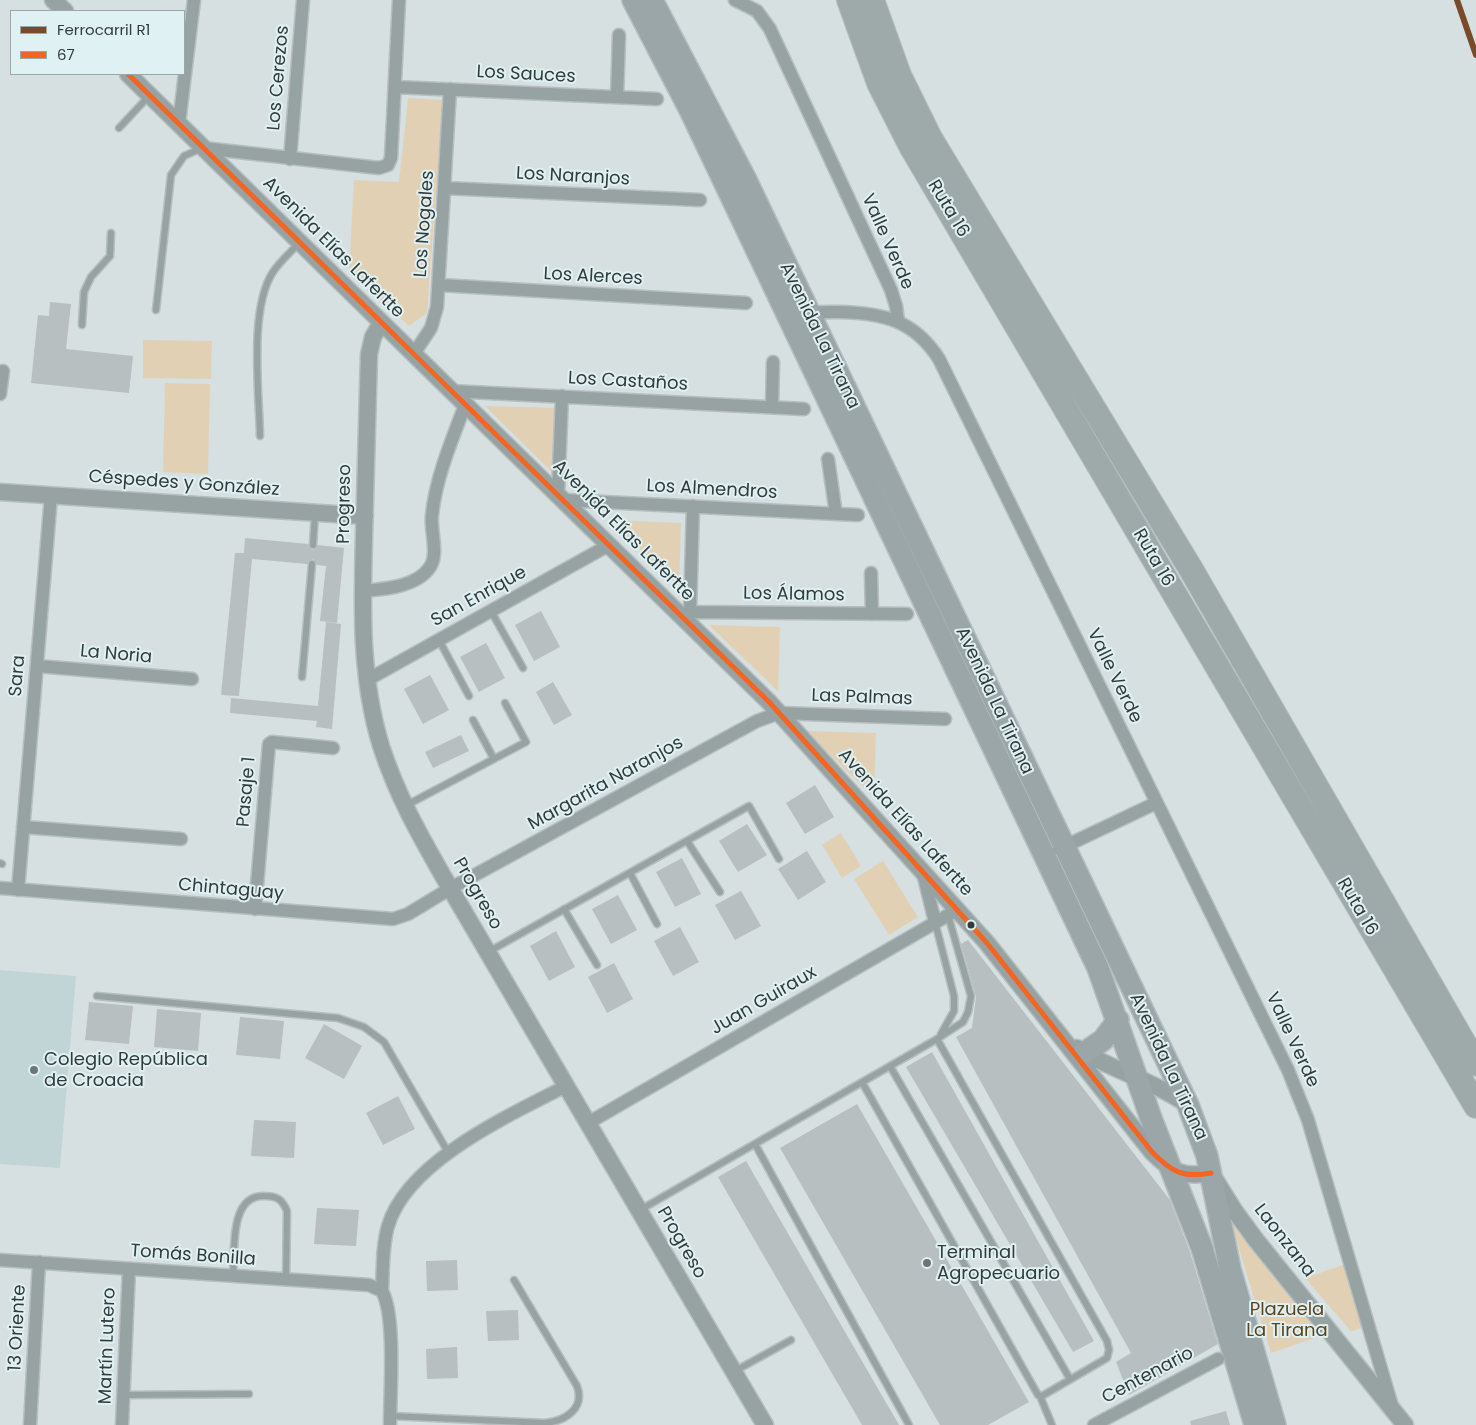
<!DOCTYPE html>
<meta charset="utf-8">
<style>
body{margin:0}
#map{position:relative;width:1476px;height:1425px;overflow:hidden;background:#d6e0e1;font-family:Poppins,sans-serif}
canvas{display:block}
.legend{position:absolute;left:10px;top:10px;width:175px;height:65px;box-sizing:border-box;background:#dff1f3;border:1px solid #9ba8a9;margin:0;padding:6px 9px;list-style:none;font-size:15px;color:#343b3b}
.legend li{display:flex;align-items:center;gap:10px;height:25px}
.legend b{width:25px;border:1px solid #9ba8a9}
</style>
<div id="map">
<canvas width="1476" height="1425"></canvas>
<ul class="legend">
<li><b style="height:6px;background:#7a4b2a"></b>Ferrocarril R1</li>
<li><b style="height:6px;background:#f26522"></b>67</li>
</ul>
</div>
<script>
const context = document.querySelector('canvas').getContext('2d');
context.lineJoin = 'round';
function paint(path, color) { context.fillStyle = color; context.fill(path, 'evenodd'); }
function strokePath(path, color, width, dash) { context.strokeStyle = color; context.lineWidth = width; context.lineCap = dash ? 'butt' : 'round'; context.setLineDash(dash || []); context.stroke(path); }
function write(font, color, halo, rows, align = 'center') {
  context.font = font + ' Poppins,sans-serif'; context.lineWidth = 4; context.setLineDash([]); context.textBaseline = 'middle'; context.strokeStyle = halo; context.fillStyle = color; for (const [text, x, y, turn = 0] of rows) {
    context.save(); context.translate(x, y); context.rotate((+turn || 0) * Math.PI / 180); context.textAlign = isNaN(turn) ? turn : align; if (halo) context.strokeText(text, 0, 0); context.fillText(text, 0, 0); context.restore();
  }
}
const built = new Path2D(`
 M0 970 76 976 60 1168 0 1164Z`);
const green = new Path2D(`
 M408 98 443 100 427 313 409 326 349 271 354 180 399 182Z
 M143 340 212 341 211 379 143 378Z
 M165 383 210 384 208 474 163 472Z
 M485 406 556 408 553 473Z
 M610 520 681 523 679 587Z
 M709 625 780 627 778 691Z
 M805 731 876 733 874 797Z
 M841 833 861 866 842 878 822 845Z
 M883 861 918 917 889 935 854 879Z
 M1231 1223 1332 1332 1271 1353Z
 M1346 1264 1366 1327 1351 1331 1305 1278Z`);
const building = new Path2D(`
 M50 302 71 304 66 349 133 356 129 393 31 383 38 315 49 316Z
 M245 538 308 544 312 550 318 545 344 548 337 623 320 621 326 566 317 565 313 559 307 564 252 559 239 696 221 695 235 553H244Z
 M541 611 560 647 534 661 515 625Z
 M326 622 341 624 332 729 316 727 317 721 230 713 231 698 318 706Z
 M486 643 505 678 479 692 460 657Z
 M430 675 449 710 423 724 404 689Z
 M553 682 572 715 554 725 536 692Z
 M461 735 469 751 433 768 425 752Z
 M815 785 834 817 805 834 786 803Z
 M747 824 767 855 738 872 719 841Z
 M807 851 826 882 798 900 778 869Z
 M682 858 701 894 675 907 656 872Z
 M741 891 761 926 735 940 715 905Z
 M618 895 637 930 611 944 592 909Z
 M680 927 699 962 673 976 654 941Z
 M556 931 575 967 549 981 530 946Z
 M968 940 1170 1200 1190 1252 1218 1344 1129 1395 1116 1362 1131 1353 956 1037 972 1028 976 997 961 944Z
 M614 963 633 999 607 1013 588 977Z
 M89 1002 133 1006 129 1044 85 1040Z
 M157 1009 201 1013 198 1051 154 1047Z
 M240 1017 284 1021 280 1059 236 1055Z
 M324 1024 362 1046 344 1079 305 1058Z
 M932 1052 1094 1341 1073 1352 906 1067Z
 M398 1096 415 1129 383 1145 366 1113Z
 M857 1104 1029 1402 988 1425H940L780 1148Z
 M254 1120 296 1122 294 1158 251 1156Z
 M746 1161 899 1425H862L718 1177Z
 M317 1208 359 1210 356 1246 314 1244Z
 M457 1260 458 1290 427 1291 426 1261Z
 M518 1310 519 1340 488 1341 486 1311Z
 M457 1347 458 1378 427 1379 426 1349Z
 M1226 1411 1230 1425H1191L1190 1421Z`);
const service = new Path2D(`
 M119 128 149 96
 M156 310 171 175 184 156 202 148
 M82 325 84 292 91 277 110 256 111 233
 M260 436C259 392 249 308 273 272 280 261 291 252 299 243
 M313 545 315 513
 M491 611 523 668
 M439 640 469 696
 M302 677 312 564
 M473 720 494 759
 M405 806 526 742 505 703
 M687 841 720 892
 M0 863 2 864
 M630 873 657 924
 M564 909 597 965
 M935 922 954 996V1011L941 1034
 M488 952 749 806 779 859
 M97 996 338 1018 364 1027 384 1042 448 1152
 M890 1066 1070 1379
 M862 1082 1038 1395 1042 1396 1107 1358 1109 1350 1107 1341 937 1039
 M755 1144 909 1425
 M640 1210 937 1039 963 1022 968 1012 971 996 948 915
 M233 1276C235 1251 229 1195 264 1196 277 1196 282 1199 287 1211L286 1280
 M735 1371 791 1340
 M124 1395 249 1394
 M1040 1396 1052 1425
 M390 1416 545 1423C566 1421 585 1408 577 1386L514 1280`);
const minor = new Path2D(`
 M735 0 757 11 770 29 891 290 896 306 898 321
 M395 87 657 99
 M617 97 619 35
 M179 123 194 0
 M203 148 379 168 388 165 391 158 399 0
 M290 159 303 0
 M444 188 700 200
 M439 285 746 303
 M805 316C815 311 829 312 839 312 883 313 914 320 939 359L1288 1070 1308 1120 1392 1406
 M413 355 431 328 437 307 450 89
 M450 391 804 409
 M0 394 3 371
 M772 407 773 362
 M828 459 836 514
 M558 494 562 396
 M564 500 858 515
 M871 573 872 614
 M363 591C384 589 417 587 430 567 439 554 430 530 432 515 436 477 452 440 465 405
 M690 612 693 506
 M683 618 690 612 907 614
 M37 666 192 679
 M367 680 609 545
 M23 827 181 839
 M1059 849 1156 803
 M923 873 935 922
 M0 888 393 919 408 914 451 888 757 721 779 713 945 719
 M18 890 51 496
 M255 909 269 744 272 742 333 748
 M588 1123 957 910
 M0 1260 369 1285 382 1291
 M382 1291C383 1270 382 1247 388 1226 407 1161 510 1115 566 1086
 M382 1291C396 1316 390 1393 390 1425
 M30 1425 39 1262
 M122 1425 129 1269
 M1094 1425 1218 1359`);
const tertiary = new Path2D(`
 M53 0 65 11
 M128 74 770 703 987 943 1152 1152C1172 1172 1182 1178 1211 1173L1234 1210 1256 1240 1405 1425
 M381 323 373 337 369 354C367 414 366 475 364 536 362 607 360 677 381 746 397 795 418 832 443 876L765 1425
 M0 492 365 516
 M1077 1048C1113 1071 1154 1081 1188 1105`);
const trunk = new Path2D(`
 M633 0 691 112 1098 968 1152 1121 1202 1248 1255 1425
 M652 0 745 178 1188 1105 1207 1156 1230 1269 1275 1425
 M1084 1053 1103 1040 1118 1020`);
const motorway = new Path2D(`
 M849 0 879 83 912 148 1476 1106
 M872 0 899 75 930 138 1192 571 1476 1064`);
const bus1 = new Path2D(`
 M128 74 770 703 987 943 1152 1152C1172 1172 1182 1178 1211 1173`);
const rail1 = new Path2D(`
 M1457 0 1476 55`);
const markers = [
 [971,925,4.5,"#343b3b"],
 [34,1070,5,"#6d7575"],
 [927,1263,5,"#6d7575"]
];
const streetNames = [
 ["Los Sauces",526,75,3],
 ["Los Cerezos",279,78,-85],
 ["Los Naranjos",573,177,3],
 ["Ruta 16",948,209,59],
 ["Los Nogales",425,224,-86],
 ["Valle Verde",887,242,66],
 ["Avenida Elías Lafertte",333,248,45],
 ["Los Alerces",593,277,3],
 ["Avenida La Tirana",819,336,64],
 ["Los Castaños",628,382,3],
 ["Céspedes y González",184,484,4],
 ["Los Almendros",712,490,3],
 ["Progreso",345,504,-89],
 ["Avenida Elías Lafertte",623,531,45],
 ["Ruta 16",1153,558,60],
 ["Los Álamos",794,595,1],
 ["San Enrique",479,597,-29],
 ["La Noria",116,655,5],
 ["Sara",18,676,-85],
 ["Valle Verde",1114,676,64],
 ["Las Palmas",862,698,2],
 ["Avenida La Tirana",994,701,65],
 ["Margarita Naranjos",606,784,-29],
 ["Pasaje 1",247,792,-85],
 ["Avenida Elías Lafertte",905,823,48],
 ["Chintaguay",231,890,5],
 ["Progreso",477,894,60],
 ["Ruta 16",1357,907,60],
 ["Juan Guiraux",764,1001,-30],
 ["Valle Verde",1292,1040,65],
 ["Avenida La Tirana",1168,1067,65],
 ["Laonzana",1284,1241,52],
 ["Progreso",681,1243,60],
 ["Tomás Bonilla",193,1256,4],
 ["13 Oriente",18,1328,-87],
 ["Martín Lutero",108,1346,-88],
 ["Centenario",1148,1376,-28]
];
const poiNames = [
 ["Colegio República",44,1060],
 ["de Croacia",44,1081],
 ["Terminal",937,1253],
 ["Agropecuario",937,1274]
];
const parkNames = [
 ["Plazuela",1287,1310],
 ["La Tirana",1287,1331]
];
paint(built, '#c2d5d6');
paint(green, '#e2d0b5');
paint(building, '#b7bfc0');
strokePath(service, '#b6bebf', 9);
strokePath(minor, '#b6bebf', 15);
strokePath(tertiary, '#b6bebf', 19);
strokePath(trunk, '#b6bebf', 24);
strokePath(motorway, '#b6bebf', 26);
strokePath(service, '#97a3a3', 6);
strokePath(minor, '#97a3a3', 12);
strokePath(tertiary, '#97a3a3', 16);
strokePath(trunk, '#9ba6a8', 21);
strokePath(motorway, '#9ea9aa', 24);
strokePath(bus1, '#f26522', 5);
strokePath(rail1, '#7a4b2a', 6);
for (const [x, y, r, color] of markers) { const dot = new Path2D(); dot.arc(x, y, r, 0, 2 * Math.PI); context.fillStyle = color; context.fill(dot); strokePath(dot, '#dff1f3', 2); }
write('18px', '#343b3b', '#dff1f3', streetNames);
write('18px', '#343b3b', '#dff1f3', poiNames, 'left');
write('18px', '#5e4219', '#dff1f3', parkNames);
</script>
